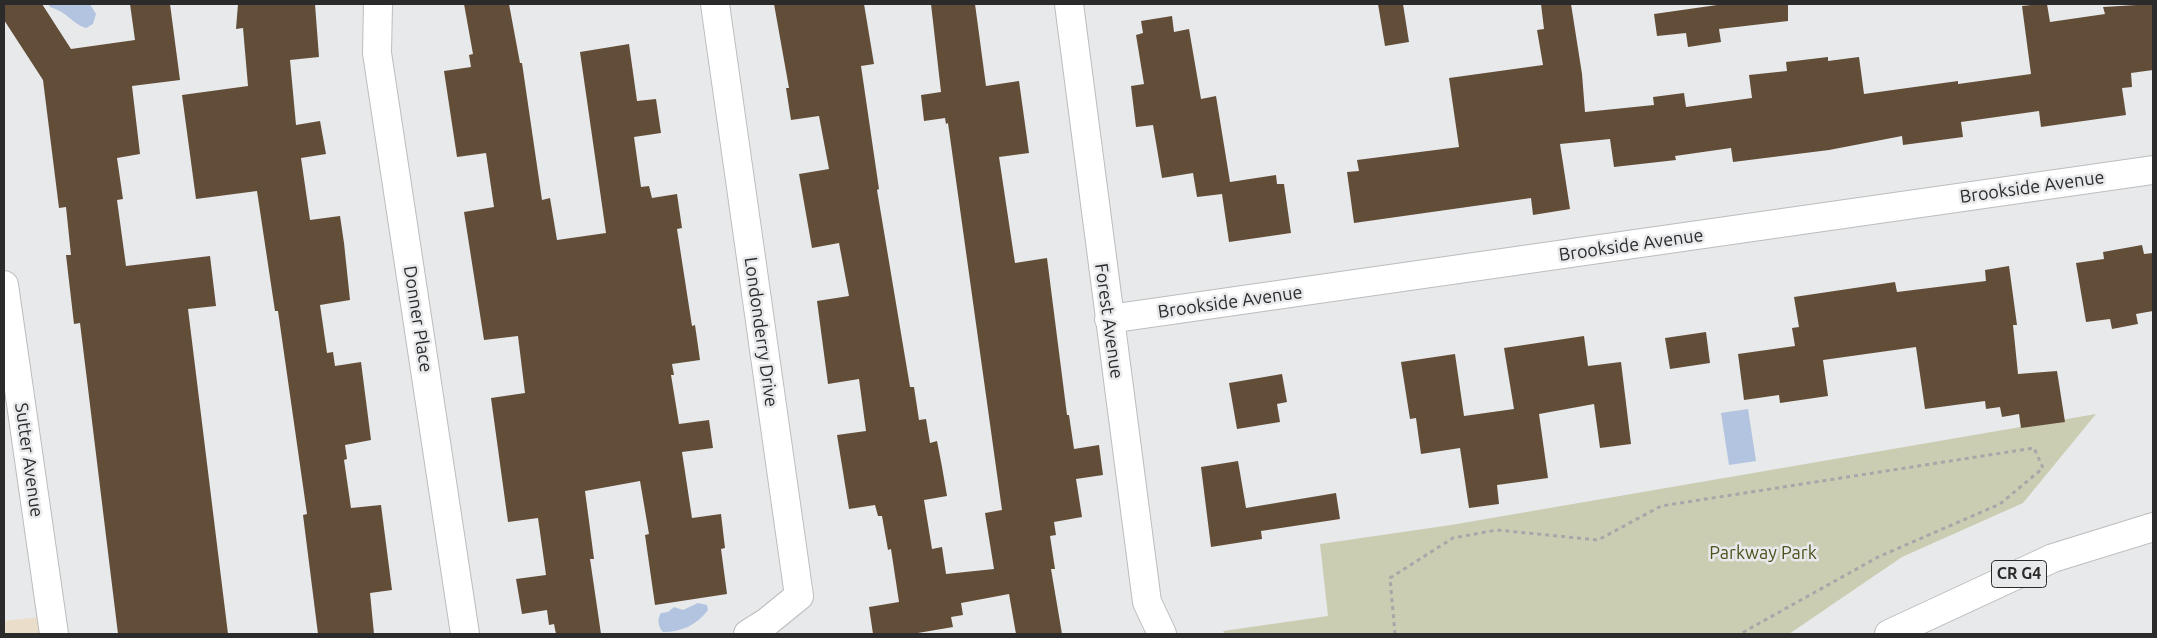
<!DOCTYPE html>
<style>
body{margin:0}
#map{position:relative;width:2157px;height:638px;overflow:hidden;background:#e8e9eb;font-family:Ubuntu,sans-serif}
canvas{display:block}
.frame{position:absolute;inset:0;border:5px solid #2b2b2c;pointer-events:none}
</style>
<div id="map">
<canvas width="2157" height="638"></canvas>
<div class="frame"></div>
</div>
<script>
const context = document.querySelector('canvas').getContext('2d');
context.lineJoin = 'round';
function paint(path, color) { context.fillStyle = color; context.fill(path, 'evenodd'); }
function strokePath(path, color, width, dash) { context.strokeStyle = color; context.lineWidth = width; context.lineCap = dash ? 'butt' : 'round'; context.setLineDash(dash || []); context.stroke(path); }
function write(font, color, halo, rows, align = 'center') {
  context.font = font + ' Ubuntu,sans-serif'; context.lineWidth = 5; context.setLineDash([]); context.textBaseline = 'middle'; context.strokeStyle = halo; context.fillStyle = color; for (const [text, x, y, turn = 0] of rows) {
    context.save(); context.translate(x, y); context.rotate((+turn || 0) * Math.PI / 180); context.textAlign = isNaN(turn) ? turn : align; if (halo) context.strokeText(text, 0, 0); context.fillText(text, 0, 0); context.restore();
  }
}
const commercial = new Path2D(`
 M39 617 41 634H4V621Z`);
const green = new Path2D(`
 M2096 414 2023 503 1902 557 1789 634H1225L1223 631 1328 616 1320 544 1451 525Z`);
const water = new Path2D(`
 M48 4H90L96 14 93 24 86 28C71 23 69 13 50 7Z
 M1748 409 1756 461 1729 465 1721 413Z
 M698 603 707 605 708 610C697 625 681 632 663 632 658 627 657 619 661 613L668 612 674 607 683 610Z`);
const building = new Path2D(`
 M4 4H42L71 49 135 40 130 4H170L180 80 132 86 140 154 117 158 123 199 117 200 126 266 210 256 216 306 188 309 228 634H118L80 323 74 324 66 255H71L66 207 59 208 43 80 4 20Z
 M238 4H315L319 57 290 60 296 125 320 121 326 154 301 158 310 220 340 216 344 243 350 300 320 305 327 353 333 352 335 366 361 362 371 440 345 445 347 459 344 460 351 508 381 505 392 590 370 593 374 634H318L303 515 307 514 278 311H275L257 191 196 199 182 95 248 86 243 28 236 29Z
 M464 4H509L520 63H522L542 200 550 198 557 240 606 233 580 52 629 44 637 101 656 99 661 133 634 137 641 187 649 186 652 198 677 194 682 228 677 229 692 326 695 325 700 360 672 364 674 375H671L679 424 709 420 713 448 682 452 692 518 721 514 725 548 721 549 727 594 655 605 645 535 649 534 640 481 585 491 594 559H590L601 634H556L554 624 549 625 547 610 522 614 516 579 546 575 538 518 508 522 491 398 525 393 518 336 484 340 464 212 494 207 486 153 457 157 444 71 471 67 469 55 473 54Z
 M774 4H864L874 64 861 66 879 189 877 190 910 387H914L919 420 926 419 930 443 937 441 942 467 947 496 924 500 932 549 942 547 946 574 994 569 985 513 1002 510 948 123 946 124 945 118 924 121 921 95 941 92 931 4H975L986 86 1019 81 1029 153 999 157 1013 250 1015 263 1047 258 1067 415H1069L1074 449 1099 445 1103 475 1076 479 1082 517 1054 522 1056 535 1050 536 1055 569H1051L1062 634H1016L1009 594 961 603 963 615 951 617 953 627 912 634H873L869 607 899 602 891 549 888 550 882 516H878L875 505 849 509 837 435 866 431 859 379 828 384 817 301 849 296 839 243 812 248 799 174 829 169 819 116 791 120 786 88H789Z
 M1378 4H1403L1409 42 1385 46Z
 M1541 4H1571L1582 74 1585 112 1654 105 1653 97 1684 93 1686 107 1752 98 1749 75 1787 71 1786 62 1828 57V61L1859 57 1864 94 1958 81V84L2031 74 2022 6 2040 4H2047L2050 22 2105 14 2103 7 2153 4V70L2131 73 2132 87 2122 88 2126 115 2041 127 2039 111 1961 122 1963 137 1903 145 1902 136 1829 150 1733 162 1731 148 1675 156 1676 160 1614 167 1610 139 1560 144 1570 209 1533 215 1531 198 1354 223 1347 172 1359 171 1357 160 1459 147 1449 78 1543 65 1537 30 1544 29Z
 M1724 4H1788V21L1719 29 1721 42 1688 47 1686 33 1657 36 1654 14Z
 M1172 16 1174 32 1189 29 1201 99 1216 96 1230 182 1276 175 1277 184H1284L1291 233 1229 242 1222 194 1197 197 1193 173 1162 178 1153 125 1136 127 1131 86 1144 84 1136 35 1143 33 1141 21Z
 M2142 245 2144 254 2153 253V311L2136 314 2138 324 2112 329 2110 319 2086 322 2076 263 2104 259 2103 252Z
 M2009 266 2017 325H2013L2018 374 2057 371 2065 422 2021 428 2019 414 2002 417 2000 407 1986 409 1985 401 1925 409 1916 347 1823 360 1828 396 1780 403 1779 395 1744 400 1738 354 1795 346 1792 328 1799 327 1794 297 1895 282 1897 292 1986 281 1985 270Z
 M1706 332 1710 363 1670 369 1665 338Z
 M1584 336 1588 366 1621 362 1631 444 1600 448 1594 404 1539 414 1548 478 1497 485 1499 504 1469 508 1460 448 1421 454 1416 418 1410 419 1401 362 1455 354 1464 416 1514 409 1504 348Z
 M1282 374 1287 402 1277 404 1280 422 1237 429 1229 383Z
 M1238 461 1246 508 1336 493 1340 519 1261 531 1262 539 1211 547 1201 467Z`);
const path = new Path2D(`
 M1395 634 1390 578 1453 538 1497 530 1598 540 1661 506 2034 448 2043 468 2000 504 1878 557 1740 634`);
const minor = new Path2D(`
 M378 4 377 53 465 634
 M715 4 799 596 767 622 748 634
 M1069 4 1147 602 1162 634
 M4 285 54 634
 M1109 319 2153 170`);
const highway = new Path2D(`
 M1889 634 2053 558 2153 527`);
const shields = [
 [2019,574,55]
];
const shieldNames = [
 ["CR G4",2019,574]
];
const streetNames = [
 ["Brookside Avenue",2032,187,-8],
 ["Brookside Avenue",1631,245,-8],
 ["Brookside Avenue",1230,302,-8],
 ["Donner Place",418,319,81],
 ["Forest Avenue",1109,321,82],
 ["Londonderry Drive",761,332,82],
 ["Sutter Avenue",29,460,82]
];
const parkNames = [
 ["Parkway Park",1763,553]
];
paint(commercial, '#eadeca');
paint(green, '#cbcdb3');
paint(water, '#b2c4df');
paint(building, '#624e38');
strokePath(minor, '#bcbdbe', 30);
strokePath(highway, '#bcbdbe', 30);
strokePath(path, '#a7a7a9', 3, [4, 4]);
strokePath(minor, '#fff', 28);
strokePath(highway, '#fff', 28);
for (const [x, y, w] of shields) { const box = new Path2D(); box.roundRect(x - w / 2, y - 13.5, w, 27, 4); context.fillStyle = '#e8e9eb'; context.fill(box); strokePath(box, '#2b2b2c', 1); }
write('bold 16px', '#2b2b2c', null, shieldNames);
write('18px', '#2b2b2c', '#e8e9eb', streetNames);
write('18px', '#4f501c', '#e8e9eb', parkNames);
</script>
